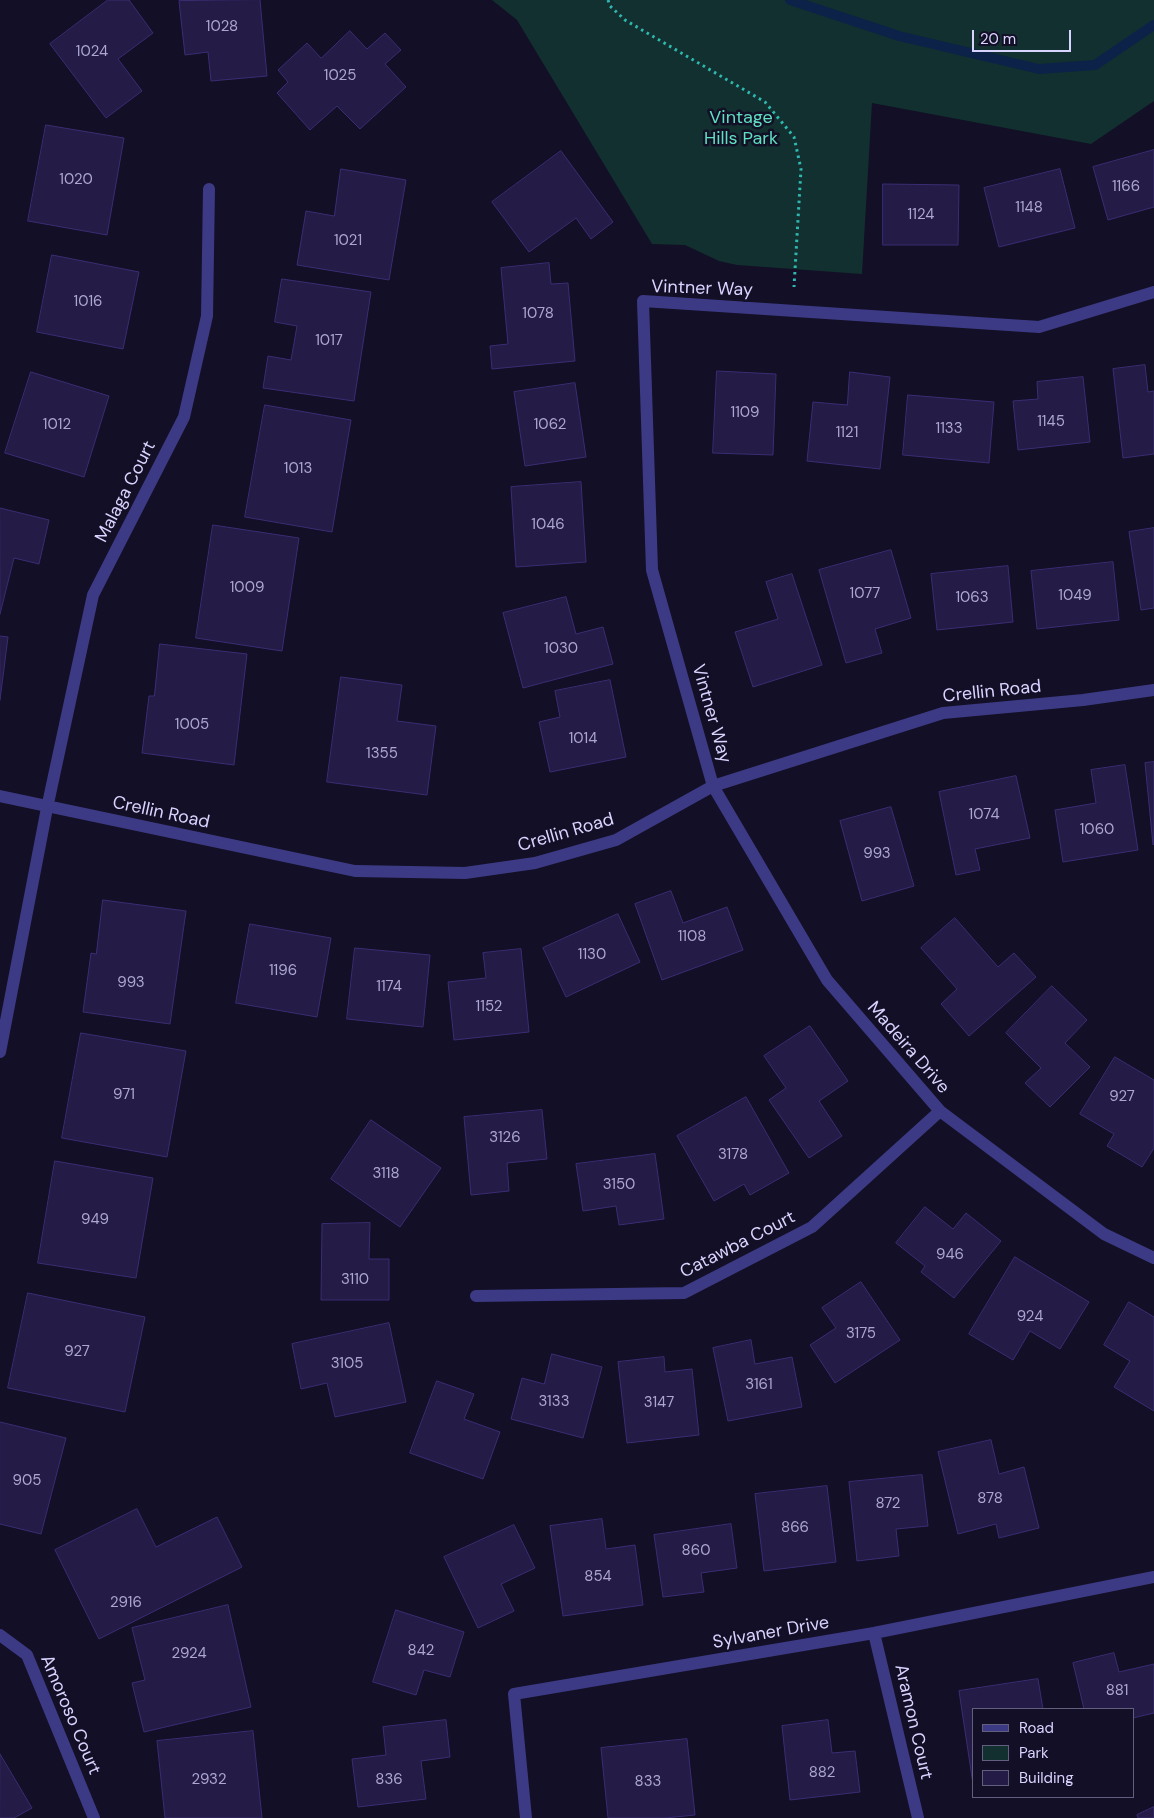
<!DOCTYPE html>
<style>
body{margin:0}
#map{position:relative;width:1154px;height:1818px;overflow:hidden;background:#130f26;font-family:"DM Sans",sans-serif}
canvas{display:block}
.legend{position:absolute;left:972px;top:1708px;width:162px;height:90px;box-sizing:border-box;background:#130f26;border:1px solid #625e7d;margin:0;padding:6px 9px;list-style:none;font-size:15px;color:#d9d4ff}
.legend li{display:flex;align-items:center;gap:10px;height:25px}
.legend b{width:25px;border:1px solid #625e7d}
.scale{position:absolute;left:972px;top:30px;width:99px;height:22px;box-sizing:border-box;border:2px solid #d9d4ff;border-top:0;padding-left:6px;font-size:15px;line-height:18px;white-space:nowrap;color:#d9d4ff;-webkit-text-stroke:4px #130f26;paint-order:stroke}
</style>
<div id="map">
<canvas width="1154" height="1818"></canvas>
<ul class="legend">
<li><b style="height:6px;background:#3d3a85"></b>Road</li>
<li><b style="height:14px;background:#12302f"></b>Park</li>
<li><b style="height:14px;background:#241b47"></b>Building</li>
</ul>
<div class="scale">20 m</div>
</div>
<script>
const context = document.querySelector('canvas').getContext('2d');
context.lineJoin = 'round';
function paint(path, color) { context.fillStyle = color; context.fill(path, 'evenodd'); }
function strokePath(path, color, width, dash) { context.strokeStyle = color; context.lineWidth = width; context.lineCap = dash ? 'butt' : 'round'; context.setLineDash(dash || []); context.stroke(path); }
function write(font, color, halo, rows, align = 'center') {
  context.font = font + ' "DM Sans",sans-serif'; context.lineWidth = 5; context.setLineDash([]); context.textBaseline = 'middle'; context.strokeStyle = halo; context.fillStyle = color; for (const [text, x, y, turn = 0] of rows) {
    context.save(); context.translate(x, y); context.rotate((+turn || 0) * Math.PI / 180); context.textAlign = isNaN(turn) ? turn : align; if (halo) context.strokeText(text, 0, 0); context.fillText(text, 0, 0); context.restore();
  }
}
const green = new Path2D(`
 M492 0H1154V101L1091 144 872 103 862 274 737 265 719 261 685 245 652 244 517 20Z`);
const stream = new Path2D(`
 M790 0 899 36 1039 69 1095 65 1154 25`);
const building = new Path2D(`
 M108 0H129L153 33 118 59 142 91 106 118 50 44Z
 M260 0 267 76 211 81 208 52 185 55 179 1Z
 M350 31 367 49 385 33 401 50 385 64 406 87 360 129 337 106 310 130 277 93 288 82 278 70 307 43 321 58Z
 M46 125 124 138 107 235 28 221Z
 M1154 150V207L1108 220 1093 167Z
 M561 151 613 222 591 239 576 218 529 252 492 202Z
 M341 169 406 180 389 280 297 265 306 211 334 216Z
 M1060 169 1075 228 999 247 984 188Z
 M883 184 959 185 958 245H883Z
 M52 255 139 272 123 349 37 332Z
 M549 263 551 284 568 283 575 361 492 369 490 346 508 344 501 268Z
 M282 279 371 292 354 401 263 388 268 356 291 360 297 326 275 322Z
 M1145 365 1148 392 1154 391V454L1123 458 1113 369Z
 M717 371 776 374 773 455 713 453Z
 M31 372 109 396 84 477 5 453Z
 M850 372 890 377 880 469 807 461 813 402 847 405Z
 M1083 377 1090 442 1018 450 1013 401 1038 399 1037 382Z
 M575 383 586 457 525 466 514 392Z
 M908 395 994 402 989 463 903 455Z
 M265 405 351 420 332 532 245 517Z
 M581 482 586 562 516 567 511 487Z
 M0 508 49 520 39 564 14 558 0 614Z
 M213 525 299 538 282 651 196 638Z
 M1154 528V608L1141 610 1129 532Z
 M891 550 911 618 875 629 882 653 846 663 819 570Z
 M1113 562 1119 620 1037 629 1031 571Z
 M1008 566 1013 622 937 630 931 574Z
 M792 574 822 665 753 687 735 632 778 619 766 582Z
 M566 597 576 634 603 627 613 664 523 688 503 613Z
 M0 636 8 637 0 700Z
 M160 644 247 654 234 765 142 753 149 696H154Z
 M341 677 402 685 397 721 436 726 427 795 327 782Z
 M610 680 626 757 550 772 539 722 560 717 555 691Z
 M1154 762V844L1153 845 1145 763Z
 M1125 765 1138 850 1063 862 1055 810 1096 803 1091 770Z
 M1016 776 1030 838 975 849 980 870 956 875 939 792Z
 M891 807 914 886 862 901 840 821Z
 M671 891 683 923 727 907 743 950 662 980 635 904Z
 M103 900 186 911 170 1024 83 1012 91 953 96 954Z
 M618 914 640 962 566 997 543 948Z
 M955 918 998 967 1014 953 1036 977 969 1036 941 1004 957 989 921 948Z
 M250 924 331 938 317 1017 236 1003Z
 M355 948 430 955 423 1027 347 1019Z
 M521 949 529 1032 454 1040 448 982 486 978 483 953Z
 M1052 986 1087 1020 1065 1043 1090 1067 1050 1107 1025 1083 1041 1068 1006 1033Z
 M810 1026 848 1081 819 1101 842 1136 809 1158 769 1100 786 1088 764 1056Z
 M81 1033 186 1051 167 1157 62 1138Z
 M1115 1057 1154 1080V1148L1142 1167 1107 1146 1114 1134 1080 1114Z
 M746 1097 789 1173 750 1195 744 1184 714 1201 677 1136Z
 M542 1110 547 1159 507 1163 509 1191 471 1195 464 1117Z
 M371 1120 441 1168 400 1227 331 1179Z
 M655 1154 664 1219 619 1225 616 1206 583 1211 576 1164Z
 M55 1161 153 1178 136 1278 38 1263Z
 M925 1207 953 1229 966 1213 1001 1241 954 1298 921 1272 925 1266 896 1243Z
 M370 1223 369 1259H389V1300H321L322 1224Z
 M1015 1257 1089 1302 1060 1349 1030 1331 1013 1360 969 1334Z
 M861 1282 900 1340 835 1383 810 1345 836 1328 822 1308Z
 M28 1293 145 1317 125 1412 8 1388Z
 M1129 1302 1154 1317V1411L1114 1387 1130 1361 1104 1345Z
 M389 1323 406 1402 335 1417 327 1383 301 1389 292 1344Z
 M751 1340 755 1364 792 1357 802 1407 728 1421 713 1348Z
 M552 1354 602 1367 583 1438 511 1419 522 1378 544 1384Z
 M664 1357 665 1372 692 1369 699 1435 627 1443 618 1362Z
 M437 1381 474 1394 464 1419 500 1432 483 1479 410 1453Z
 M0 1422 66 1438 41 1534 0 1524Z
 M991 1440 999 1474 1024 1467 1039 1528 999 1538 996 1524 958 1534 938 1452Z
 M922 1475 928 1526 896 1529 899 1556 857 1561 849 1482Z
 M827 1486 836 1562 764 1571 755 1494Z
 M137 1509 156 1547 217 1517 242 1567 99 1639 55 1550Z
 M602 1519 606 1549 635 1545 643 1605 563 1616 550 1526Z
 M731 1524 737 1568 701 1573 704 1592 663 1597 654 1535Z
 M514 1525 535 1568 501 1584 514 1611 478 1628 444 1557Z
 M228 1605 251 1707 144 1732 132 1683 145 1680 132 1628Z
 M396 1610 464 1632 450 1677 424 1670 416 1695 373 1682Z
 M1114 1653 1119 1672 1154 1664V1713L1133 1718V1709H1084L1073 1663Z
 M1038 1679 1043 1709H973V1784L959 1691Z
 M446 1720 450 1757 421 1761 426 1799 358 1807 352 1759 386 1755 383 1727Z
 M828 1720 832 1753 855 1751 860 1792 790 1800 782 1726Z
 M253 1731 262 1818H165L157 1741Z
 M687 1739 695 1815 665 1818H608L601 1748Z
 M0 1754 32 1808 14 1818H0Z
 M1154 1807V1818H1138L1137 1815Z`);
const path = new Path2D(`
 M608 0 610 6 625 20 765 102 794 137 801 169 794 287`);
const street = new Path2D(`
 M1154 292 1039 327 643 301 652 570 713 786 827 980 940 1111 1104 1234 1154 1258
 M0 796 355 871 465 873 535 863 616 840 713 786 943 713 1083 700 1154 690
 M0 1052 47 808 93 595 184 417 207 316 209 189
 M476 1296 684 1293 812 1227 940 1111
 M874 1633 918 1818
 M0 1635 27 1655 94 1818
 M526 1818 514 1694 874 1633 1154 1577`);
const numberNames = [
 ["1028",222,27],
 ["1024",92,52],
 ["1025",340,76],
 ["1020",76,180],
 ["1166",1126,187],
 ["1148",1029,208],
 ["1124",921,215],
 ["1021",348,241],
 ["1016",88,302],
 ["1078",538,314],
 ["1017",329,341],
 ["1109",745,413],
 ["1145",1051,422],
 ["1012",57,425],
 ["1062",550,425],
 ["1133",949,429],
 ["1121",847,433],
 ["1013",298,469],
 ["1046",548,525],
 ["1009",247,588],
 ["1077",865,594],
 ["1049",1075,596],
 ["1063",972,598],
 ["1030",561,649],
 ["1005",192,725],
 ["1014",583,739],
 ["1355",382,754],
 ["1074",984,815],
 ["1060",1097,830],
 ["993",877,854],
 ["1108",692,937],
 ["1130",592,955],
 ["1196",283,971],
 ["993",131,983],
 ["1174",389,987],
 ["1152",489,1007],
 ["971",124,1095],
 ["927",1122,1097],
 ["3126",505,1138],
 ["3178",733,1155],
 ["3118",386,1174],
 ["3150",619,1185],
 ["949",95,1220],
 ["946",950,1255],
 ["3110",355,1280],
 ["924",1030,1317],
 ["3175",861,1334],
 ["927",77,1352],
 ["3105",347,1364],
 ["3161",759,1385],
 ["3133",554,1402],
 ["3147",659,1403],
 ["905",27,1481],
 ["878",990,1499],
 ["872",888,1504],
 ["866",795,1528],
 ["860",696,1551],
 ["854",598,1577],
 ["2916",126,1603],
 ["842",421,1651],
 ["2924",189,1654],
 ["881",1117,1691],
 ["882",822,1773],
 ["2932",209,1780],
 ["836",389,1780],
 ["833",648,1782]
];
const parkNames = [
 ["Vintage",741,118],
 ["Hills Park",741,139]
];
const streetNames = [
 ["Vintner Way",702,289,2],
 ["Malaga Court",126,492,-63],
 ["Crellin Road",992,692,-6],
 ["Vintner Way",711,714,74],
 ["Crellin Road",161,813,12],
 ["Crellin Road",566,833,-16],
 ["Madeira Drive",908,1048,49],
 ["Catawba Court",738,1245,-27],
 ["Sylvaner Drive",771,1633,-10],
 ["Amoroso Court",70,1715,67],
 ["Aramon Court",913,1722,77]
];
paint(green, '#12302f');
strokePath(stream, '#0c2248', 10);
paint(building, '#241b47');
strokePath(building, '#3b2d73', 1);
strokePath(path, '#2fb8b0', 3, [2.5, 4]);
strokePath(street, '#3d3a85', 12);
write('15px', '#aca6d1', null, numberNames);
write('18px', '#5fe0c0', '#130f26', parkNames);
write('18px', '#d9d4ff', '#130f26', streetNames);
</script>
